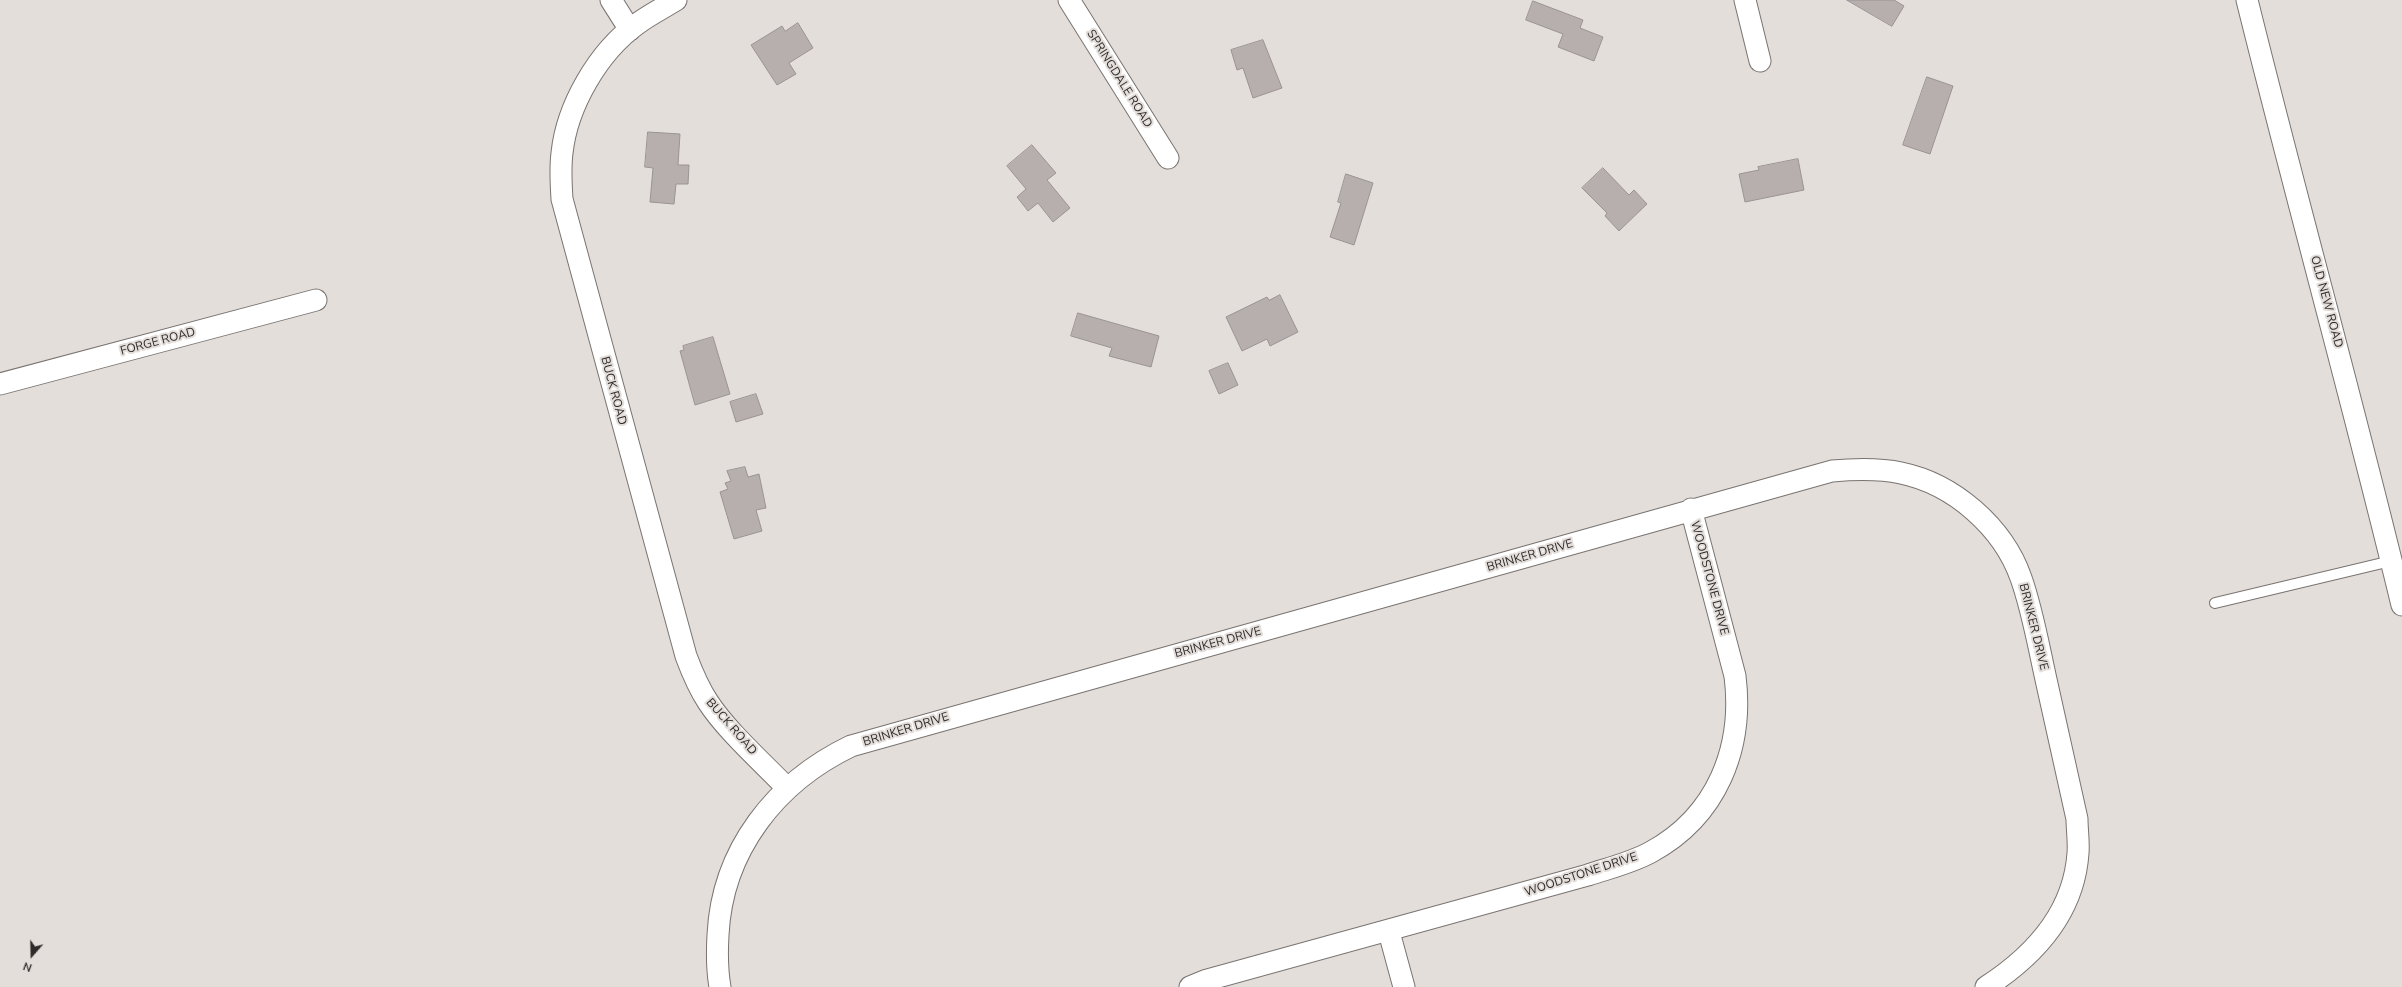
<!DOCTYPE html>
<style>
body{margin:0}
#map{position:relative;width:2402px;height:987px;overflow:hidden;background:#e4dedb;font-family:"Nunito Sans",sans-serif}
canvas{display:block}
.north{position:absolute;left:12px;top:935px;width:40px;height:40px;-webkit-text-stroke:3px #e4dedb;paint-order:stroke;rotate:200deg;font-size:11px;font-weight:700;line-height:16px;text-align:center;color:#2d2a29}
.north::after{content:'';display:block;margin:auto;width:14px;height:18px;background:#2d2a29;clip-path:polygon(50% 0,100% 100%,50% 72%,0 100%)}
</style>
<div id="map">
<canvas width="2402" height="987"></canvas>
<div class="north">N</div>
</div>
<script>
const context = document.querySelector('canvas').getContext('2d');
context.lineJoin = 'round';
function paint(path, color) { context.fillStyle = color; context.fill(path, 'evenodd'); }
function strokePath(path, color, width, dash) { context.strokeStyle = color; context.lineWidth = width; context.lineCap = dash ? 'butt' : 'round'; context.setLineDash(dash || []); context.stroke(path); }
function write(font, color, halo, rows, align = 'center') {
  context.font = font + ' "Nunito Sans",sans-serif'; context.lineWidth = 4; context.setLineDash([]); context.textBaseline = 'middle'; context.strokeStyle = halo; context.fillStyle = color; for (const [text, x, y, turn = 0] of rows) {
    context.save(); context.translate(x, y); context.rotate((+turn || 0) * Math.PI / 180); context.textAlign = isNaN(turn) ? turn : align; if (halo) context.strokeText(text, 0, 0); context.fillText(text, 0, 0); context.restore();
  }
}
const building = new Path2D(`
 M1847 0H1894L1904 6 1892 26Z
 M1533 1 1583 20 1580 28 1603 37 1594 61 1558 47 1563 34 1526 20Z
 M798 23 813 48 789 63 796 74 777 85 751 45 782 26 785 31Z
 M1263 40 1282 88 1253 98 1243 68 1237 70 1231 50Z
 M1927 77 1953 86 1930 154 1903 145Z
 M648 132 680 134 678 165H689L688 184H676L674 204 650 202 653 168 645 167Z
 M1032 145 1056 173 1047 180 1070 208 1053 222 1038 203 1028 211 1017 197 1026 189 1007 166Z
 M1798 159 1804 190 1745 202 1739 174 1759 170 1758 167Z
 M1603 168 1629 195 1634 190 1647 204 1619 231 1605 216 1607 213 1582 188Z
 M1346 174 1373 183 1354 245 1330 237 1341 203 1338 202Z
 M1280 295 1298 332 1270 346 1267 339 1242 351 1226 317 1267 297 1269 300Z
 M1078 313 1159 336 1151 367 1109 356 1112 348 1071 336Z
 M713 337 730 394 695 405 680 351 684 350 683 346Z
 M1228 363 1238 385 1219 394 1209 371Z
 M756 394 763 414 736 422 730 402Z
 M745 467 748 477 759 474 766 508 756 510 762 531 734 539 720 492 728 489 725 483 731 481 727 471Z`);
const service = new Path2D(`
 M2215 603 2391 561`);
const minor = new Path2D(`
 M611 0 630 30
 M676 0C663 8 649 15 637 24 598 52 567 106 562 153 560 169 561 184 562 199L686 656C692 672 698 687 708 702 726 730 763 763 787 788
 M1069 0 1168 158
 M1745 0 1760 61
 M2247 0C2297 202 2353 402 2402 605
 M0 384 316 300
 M1389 932 1404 987
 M720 987C717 970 717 952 718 935 722 850 776 782 851 746L1832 471C1855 469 1878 468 1901 473 1954 484 2003 527 2021 578 2032 609 2038 643 2045 675 2056 723 2066 771 2077 819 2077 830 2079 842 2078 853 2074 913 2034 956 1986 987
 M1190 987 1207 980 1588 875C1609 868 1631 863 1651 852 1717 816 1744 748 1735 676L1691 509`);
const streetNames = [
 ["SPRINGDALE ROAD",1119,79,58],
 ["OLD NEW ROAD",2326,302,75],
 ["FORGE ROAD",158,342,-15],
 ["BUCK ROAD",613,391,75],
 ["BRINKER DRIVE",1530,556,-16],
 ["WOODSTONE DRIVE",1709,578,75],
 ["BRINKER DRIVE",2033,627,76],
 ["BRINKER DRIVE",1218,643,-15],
 ["BUCK ROAD",731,727,49],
 ["BRINKER DRIVE",906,730,-17],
 ["WOODSTONE DRIVE",1581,875,-18]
];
paint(building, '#b6afae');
strokePath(building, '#9a9393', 1);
strokePath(service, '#797471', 12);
strokePath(minor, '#797471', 23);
strokePath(service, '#fff', 10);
strokePath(minor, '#fff', 21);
write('12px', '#2d2a29', '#e4dedb', streetNames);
</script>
